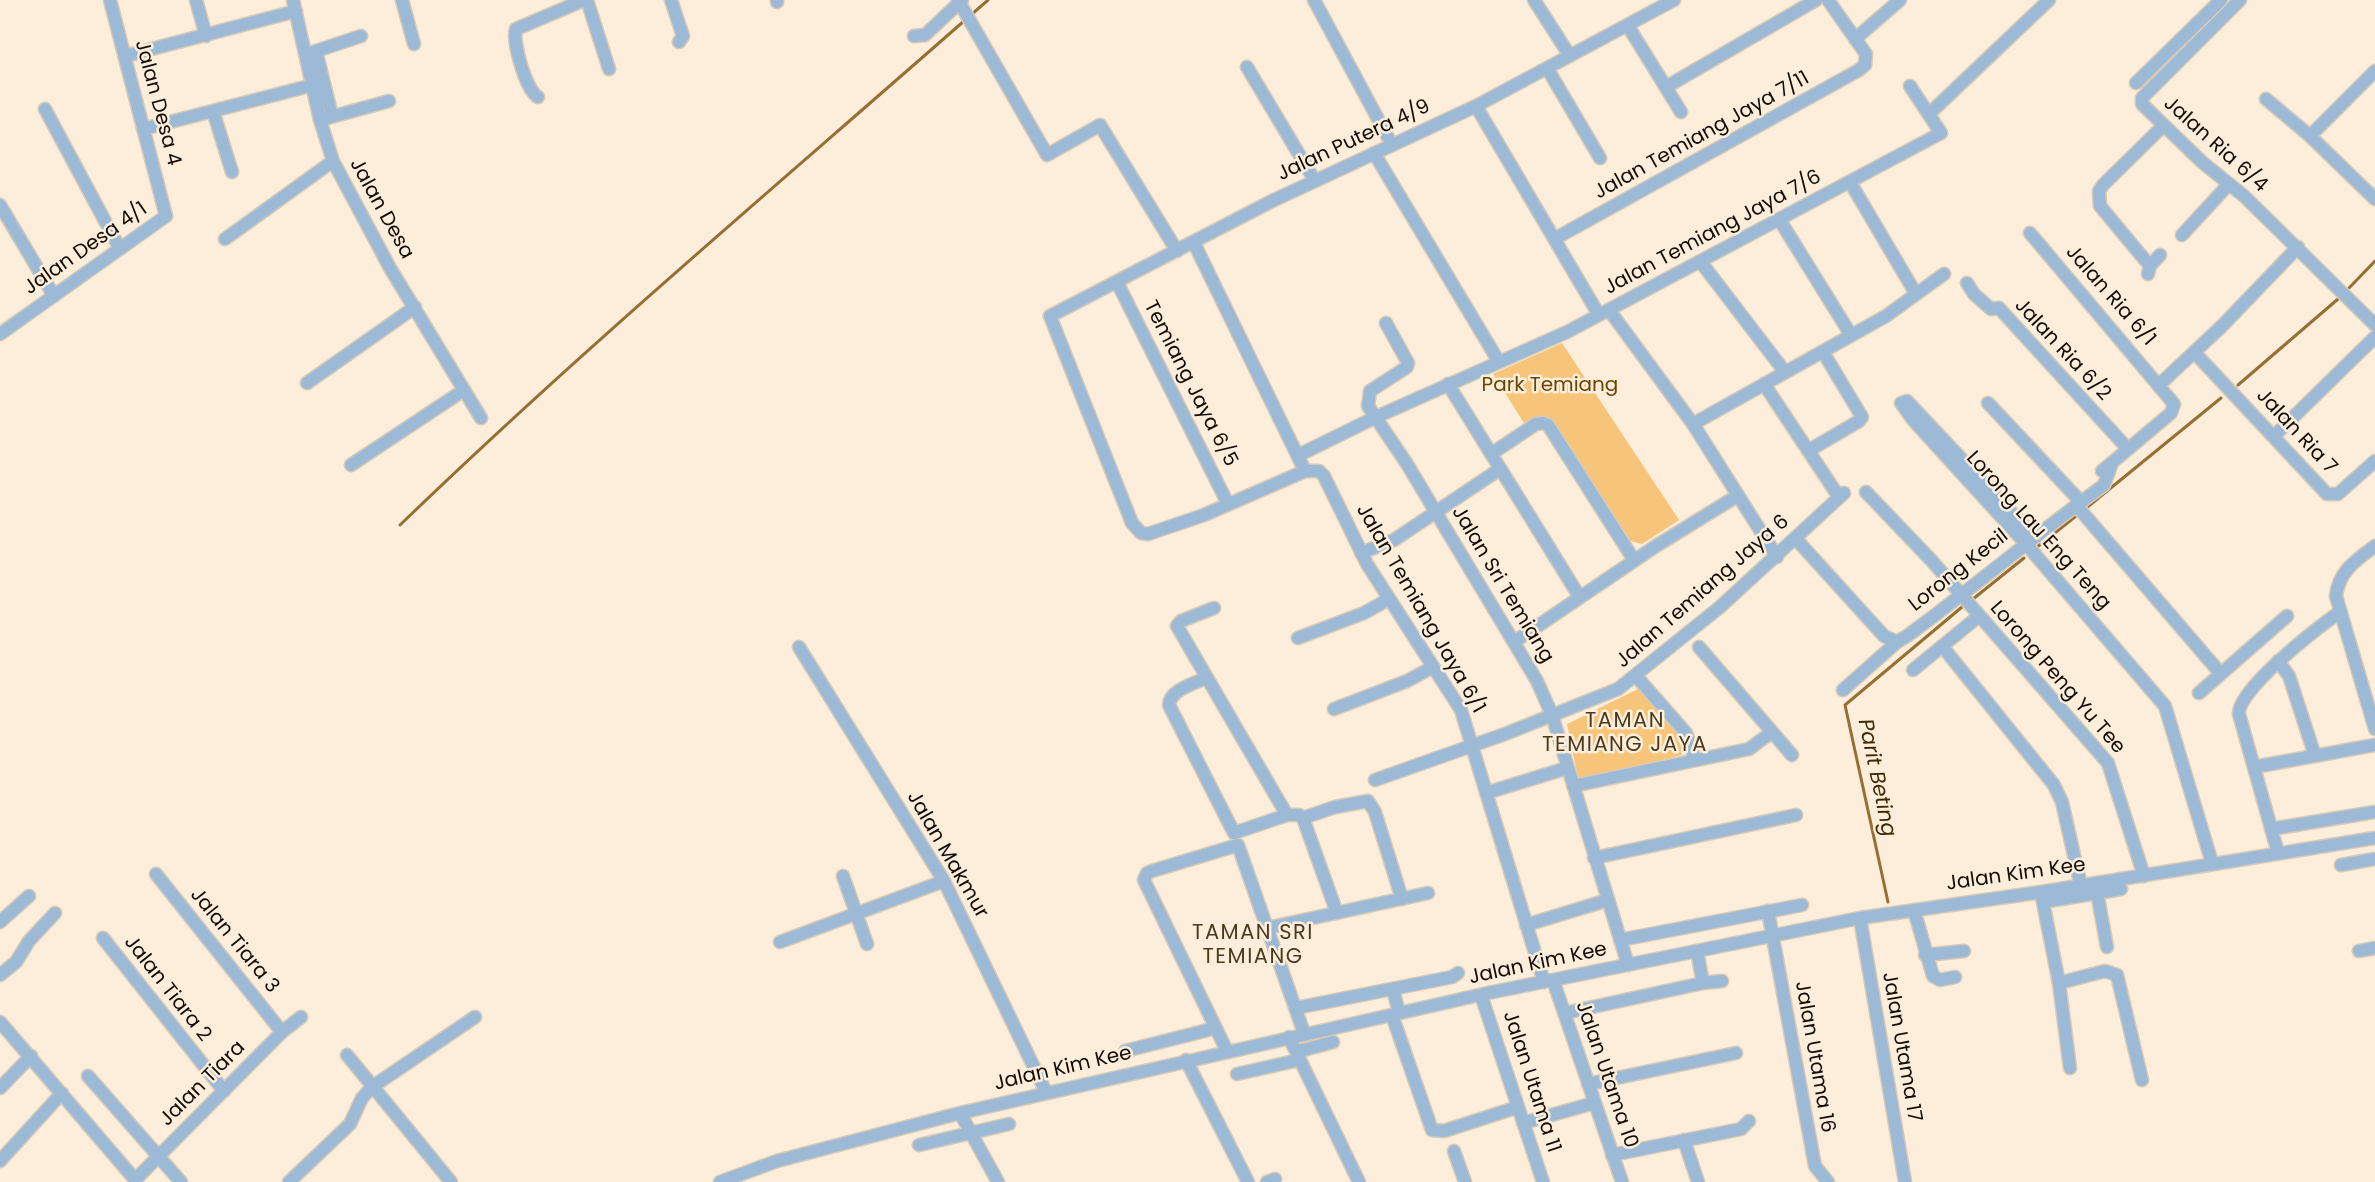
<!DOCTYPE html>
<style>
body{margin:0}
canvas{display:block;background:#fceedb}
</style>
<canvas width="2375" height="1182"></canvas>
<script>
const context = document.querySelector('canvas').getContext('2d');
context.lineJoin = 'round';
function paint(path, color) { context.fillStyle = color; context.fill(path, 'evenodd'); }
function strokePath(path, color, width, dash) { context.strokeStyle = color; context.lineWidth = width; context.lineCap = dash ? 'butt' : 'round'; context.setLineDash(dash || []); context.stroke(path); }
function write(font, color, halo, rows, align = 'center') {
  context.font = font + ' Poppins,sans-serif'; context.lineWidth = 5; context.setLineDash([]); context.textBaseline = 'middle'; context.strokeStyle = halo; context.fillStyle = color; for (const [text, x, y, turn = 0] of rows) {
    context.save(); context.translate(x, y); context.rotate((+turn || 0) * Math.PI / 180); context.textAlign = isNaN(turn) ? turn : align; if (halo) context.strokeText(text, 0, 0); context.fillText(text, 0, 0); context.restore();
  }
}
const green = new Path2D(`
 M1562 343 1679 520 1642 544 1630 541 1551 419 1535 418 1524 423 1493 374Z
 M1640 688 1681 738 1682 755 1579 782 1567 724Z`);
const stream = new Path2D(`
 M972 14 988 0
 M2349 288 2375 261
 M2238 385 2338 299
 M2085 509 2221 398
 M400 525C581 350 775 187 964 21
 M2036 548 2076 516
 M1973 599 2024 558
 M1888 902 1845 705 1962 607`);
const minor = new Path2D(`
 M196 0 206 36
 M293 0 320 120 333 161 390 268 481 418
 M402 0 414 44
 M587 0 609 69
 M671 0 683 36 679 42
 M777 0V2
 M958 0 1047 155 1100 125 1177 251
 M1314 0 1392 145
 M1534 0 1570 56
 M2240 0 2142 98V104L2202 162 2244 196 2375 325
 M1628 26 1681 112
 M914 36 925 35 962 0
 M1855 39 1900 0
 M316 51 332 116
 M310 53 361 36
 M125 56 296 11
 M1247 67 1315 181
 M1547 68 1600 158
 M2136 83 2221 0
 M1666 87 1816 0
 M538 97C526 91 512 41 516 29L584 0
 M2266 99 2310 136 2375 199
 M1476 106 1599 315
 M45 109 120 249
 M213 111 232 172
 M1929 114 2049 0
 M320 120 389 101
 M143 129 313 85
 M2310 136 2375 71
 M1374 153 1499 362
 M1850 182 1916 294
 M0 205 54 296
 M1779 219 1851 335
 M2030 233 2174 404 2171 413 2102 471
 M2182 235 2229 184
 M1556 238 1859 70 1865 65 1866 54 1828 0
 M225 239 333 161
 M1194 243 1305 471
 M1700 261 1785 372
 M2150 266 2100 206 2099 191 2103 185 2163 126
 M2148 274 2150 266 2160 255
 M1117 282 1228 504
 M1967 283 1974 294 1991 309 1999 308 2128 449
 M1609 310 1693 424 1777 557
 M1386 323 1408 363 1407 367 1370 391 1368 406 1407 464 1537 681 1552 715 1628 965
 M0 334 166 216 110 0
 M2194 352 2327 494H2338L2375 461
 M307 383 415 307
 M1448 384 1579 596
 M1764 384 1839 497
 M2160 384 2222 326 2298 247
 M1693 424 1886 316 1944 274
 M2274 436 2375 337
 M1808 451 1859 421 1862 417 1823 352
 M1303 453 1376 417 1567 332 1941 133 1910 86
 M1491 454 1536 424 1543 423 1548 425 1634 560
 M351 465 464 390
 M1866 492 1931 560 2108 763 2144 876
 M2081 502 2104 485 2112 463
 M2076 505 2221 674
 M2034 536 1907 401 1901 403 1913 420 2026 544 2165 706 2212 863
 M1796 539 1884 636 1897 642 1907 636C1966 593 2022 546 2081 502L1988 403
 M2375 546C2356 560 2339 571 2336 596L2375 729
 M1361 553 1394 540 1500 469
 M1214 608 1181 621 1177 626 1284 810 1287 815H1299L1303 818
 M1298 638 1364 613 1389 599
 M1514 642 1656 546 1737 496
 M1942 646 2054 785 2062 802 2081 886
 M799 647 944 881 1046 1092
 M1699 647 1792 755
 M2278 661 2289 676 2315 756
 M1913 670 1979 616
 M1636 676 1686 733 1695 760
 M1206 678C1193 684 1170 690 1169 705L1234 833 1287 815
 M1843 690 1897 642
 M2199 693 2287 616
 M1334 709 1407 681 1433 667
 M2254 767 2375 745
 M1375 780 1505 734 1618 689 1720 607 1844 493
 M1573 786 1749 749 1772 732
 M1486 793 1567 768
 M1303 818 1335 807 1368 801 1375 812 1402 899
 M1303 818 1337 913
 M2271 829 2375 812
 M2278 853 2239 714C2237 690 2319 626 2340 612
 M1594 858 1796 815
 M2341 865 2375 859
 M156 874 282 1032
 M843 876 867 944
 M2096 887 2107 947
 M2041 892 2059 983 2070 1068
 M2043 902 2121 889
 M1914 910 1933 976 1940 980 1955 977
 M1768 911 1815 1166 1828 1182
 M1860 918 1905 1182
 M0 922 29 896
 M1526 925 1608 900
 M1267 928 1428 893
 M103 938 224 1091
 M1620 940 1802 905
 M780 942 944 881
 M1697 951 1703 983
 M2359 951 2375 948
 M1925 955 1964 951
 M0 975 16 962 29 941 55 913
 M1553 980 1622 1182
 M1544 982 1461 710 1367 564 1324 476 1319 471H1305L1204 515 1148 534 1141 533 1132 523 1050 316 1272 201 1476 106 1674 0
 M2059 983 2105 971 2117 975 2142 1080
 M1393 989 1399 1013
 M1481 995 1543 1182
 M1296 1008 1452 977 1458 973
 M1565 1013 1703 983 1722 981
 M1392 1015 1432 1130 1444 1131 1518 1107
 M0 1022 137 1182
 M1289 1037 1359 1182
 M1125 1051 1216 1028
 M1227 1051 1144 880 1147 873 1152 871 1238 845 1304 1033
 M1296 1052 1333 1042
 M347 1055 451 1182
 M1186 1060 1248 1182
 M1237 1074 1299 1060
 M88 1076 181 1182
 M1588 1084 1736 1053
 M0 1088 31 1056
 M960 1113 998 1182
 M1523 1123 1594 1103
 M1684 1140 1698 1182
 M919 1145 1009 1124
 M1454 1151 1465 1182
 M1612 1155 1741 1129 1749 1121
 M0 1161 62 1093
 M135 1180 282 1032 301 1017
 M289 1182 350 1124 362 1098 372 1087 475 1017
 M720 1182 777 1161 960 1113 1488 993 1860 918 2041 892 2375 838
 M1267 1182 1275 1179`);
const streetNames = [
 ["Jalan Desa 4",157,103,75],
 ["Jalan Temiang Jaya 7/11",1702,136,-29],
 ["Jalan Putera 4/9",1354,141,-25],
 ["Jalan Ria 6/4",2215,145,42],
 ["Jalan Desa",381,209,61],
 ["Jalan Temiang Jaya 7/6",1713,233,-28],
 ["Jalan Desa 4/1",86,249,-35],
 ["Jalan Ria 6/1",2110,296,49],
 ["Jalan Ria 6/2",2062,350,47],
 ["Temiang Jaya 6/5",1190,384,63],
 ["Jalan Ria 7",2296,432,47],
 ["Lorong Lau Eng Teng",2038,531,48],
 ["Lorong Kecil",1959,571,-38],
 ["Jalan Sri Temiang",1502,585,59],
 ["Jalan Temiang Jaya 6",1703,592,-41],
 ["Jalan Temiang Jaya 6/1",1420,609,60],
 ["Lorong Peng Yu Tee",2057,678,49],
 ["Jalan Makmur",947,855,60],
 ["Jalan Kim Kee",2016,875,-8],
 ["Jalan Tiara 3",234,941,51],
 ["Jalan Kim Kee",1538,964,-12],
 ["Jalan Tiara 2",167,989,52],
 ["Jalan Utama 17",1901,1047,80],
 ["Jalan Utama 16",1814,1057,80],
 ["Jalan Kim Kee",1063,1069,-13],
 ["Jalan Utama 10",1606,1075,71],
 ["Jalan Utama 11",1531,1082,72],
 ["Jalan Tiara",203,1084,-45]
];
const parkNames = [
 ["Park Temiang",1550,386]
];
const neighbourhoodNames = [
 ["TAMAN",1625,722],
 ["TEMIANG JAYA",1625,746],
 ["TAMAN SRI",1253,934],
 ["TEMIANG",1253,958]
];
const waterNames = [
 ["Parit Beting",1876,778,78]
];
paint(green, '#f7c57a');
strokePath(stream, '#976f33', 3);
strokePath(minor, '#d7cab8', 15);
strokePath(minor, '#9cb9d6', 12);
write('20px', '#130c03', '#fceedb', streetNames);
write('20px', '#694500', '#fceedb', parkNames);
context.letterSpacing = '1.5px';
write('21px', '#4c3a1e', '#fceedb', neighbourhoodNames);
context.letterSpacing = '0px';
write('italic 21px', '#402a05', '#fceedb', waterNames);
</script>
